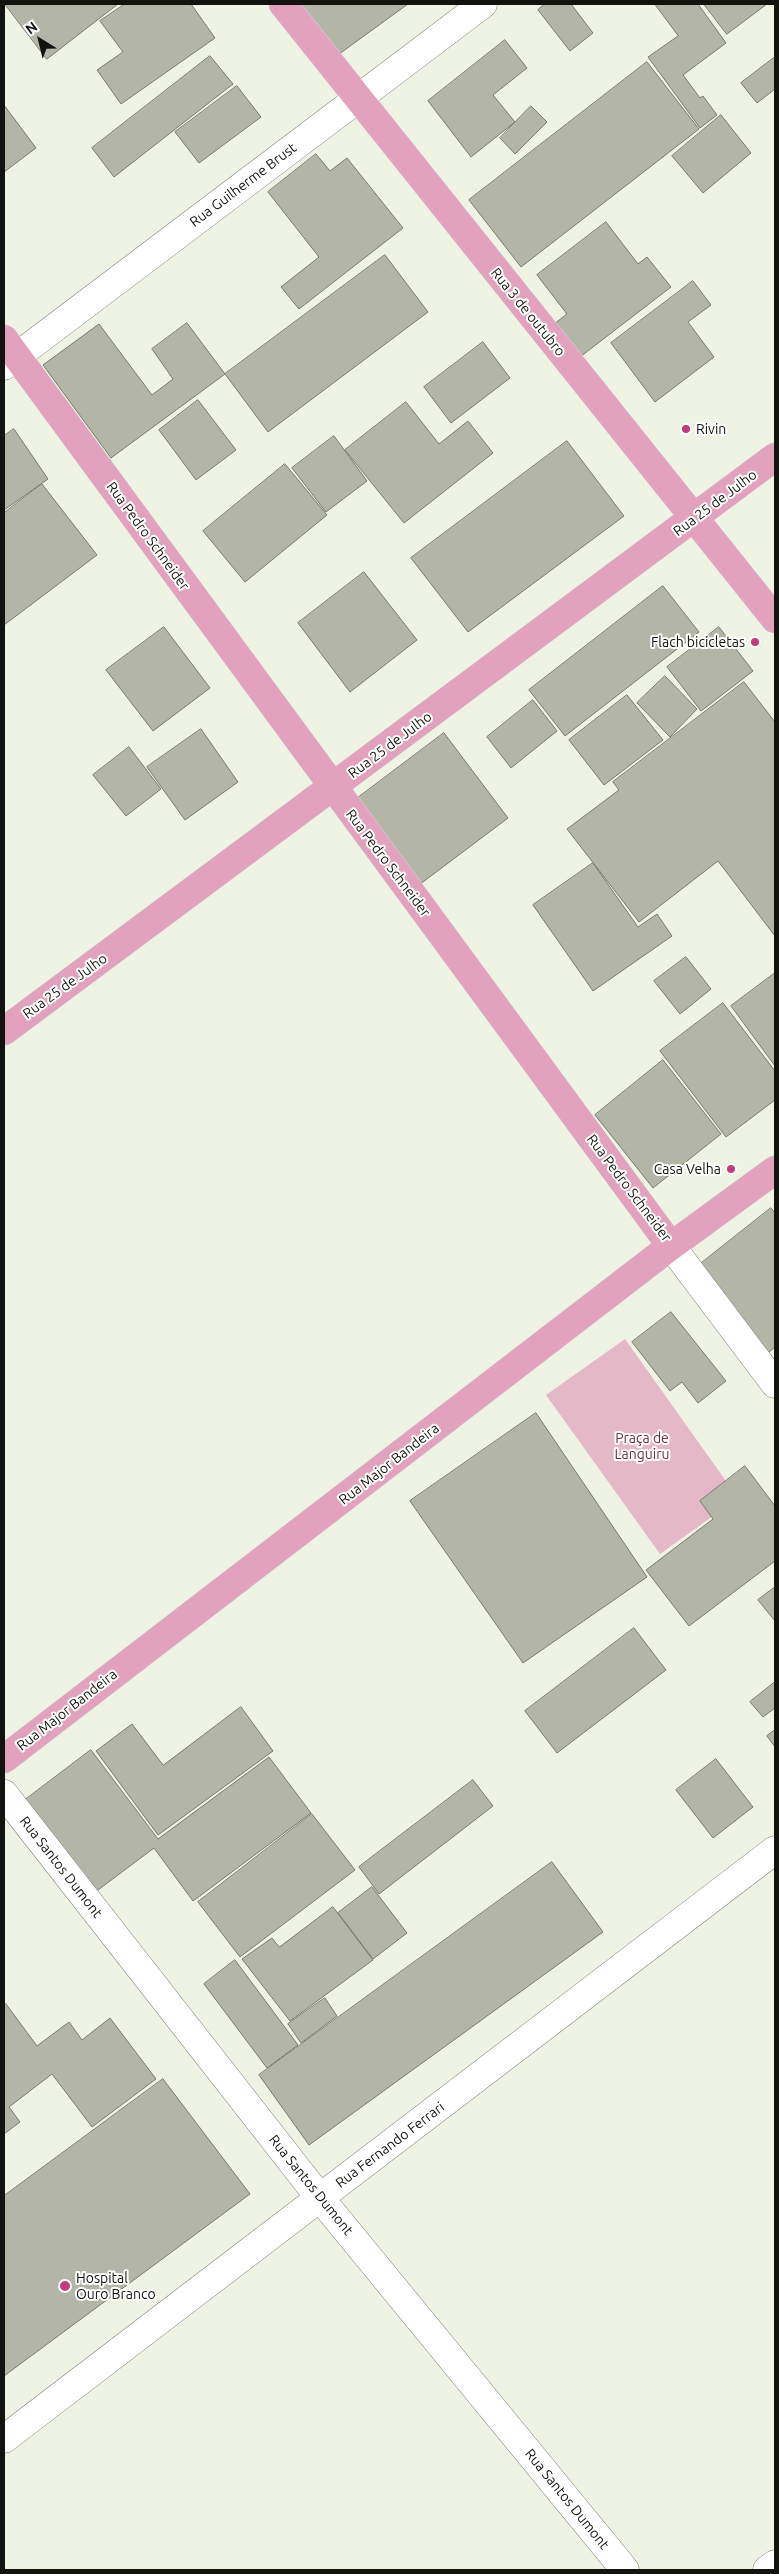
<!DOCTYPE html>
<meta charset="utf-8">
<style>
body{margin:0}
#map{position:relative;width:779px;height:2574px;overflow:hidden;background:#eff3e3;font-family:Ubuntu,sans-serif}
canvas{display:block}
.frame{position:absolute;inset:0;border:5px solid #12130e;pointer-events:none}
.north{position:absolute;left:15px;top:15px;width:50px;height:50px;-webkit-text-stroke:4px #fff;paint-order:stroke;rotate:324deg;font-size:14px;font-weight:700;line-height:20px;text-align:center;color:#12130e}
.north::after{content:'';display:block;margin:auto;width:18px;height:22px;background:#12130e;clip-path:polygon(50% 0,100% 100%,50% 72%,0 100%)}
</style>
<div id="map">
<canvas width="779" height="2574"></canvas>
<div class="frame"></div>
<div class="north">N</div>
</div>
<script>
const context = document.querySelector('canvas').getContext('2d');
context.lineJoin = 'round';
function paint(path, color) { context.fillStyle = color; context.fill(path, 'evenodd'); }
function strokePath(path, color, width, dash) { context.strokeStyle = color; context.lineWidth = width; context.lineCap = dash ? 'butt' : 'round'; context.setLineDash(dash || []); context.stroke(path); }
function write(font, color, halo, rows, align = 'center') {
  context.font = font + ' Ubuntu,sans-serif'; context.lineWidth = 4; context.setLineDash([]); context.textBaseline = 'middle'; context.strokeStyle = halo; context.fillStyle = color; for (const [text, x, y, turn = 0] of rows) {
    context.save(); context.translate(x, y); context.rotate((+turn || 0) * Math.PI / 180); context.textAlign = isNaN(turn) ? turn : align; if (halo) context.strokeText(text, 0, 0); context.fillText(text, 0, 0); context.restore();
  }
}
const green = new Path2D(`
 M625 1339 738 1498 660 1554 546 1395Z`);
const building = new Path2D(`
 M5 4H118L47 59Z
 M125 4H191L215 38 121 104 97 70 123 52 100 21Z
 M305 4H408L335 57 300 8Z
 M545 4H571L593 33 570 51 538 10Z
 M655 4H698L726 43 683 75 700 98 703 96 717 115 700 128 648 57 678 36Z
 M704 4H767L727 34Z
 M505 40 527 68 493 95 515 122 471 157 428 101Z
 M210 56 233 84 114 177 92 148Z
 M775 57V89L757 103 741 83Z
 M647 62 699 129 521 267 469 200Z
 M237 86 261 117 199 163 175 132Z
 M4 105 36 148 4 172Z
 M531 106 547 122 515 154 500 138Z
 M721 115 751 153 703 193 672 156Z
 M316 154 330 171 347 158 403 228 299 309 281 287 319 257 268 192Z
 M606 222 638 264 647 257 671 287 580 357 554 324 567 314 537 275Z
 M385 255 428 312 268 432 225 374Z
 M693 281 711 305 688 322 714 357 655 402 611 343Z
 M187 323 225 374 111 458 43 365 99 324 152 395 173 379 152 349Z
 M483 342 510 378 451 423 424 387Z
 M198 400 236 450 196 480 159 430Z
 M406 402 439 444 468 421 493 453 404 523 345 450Z
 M14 429 48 479 4 510V436Z
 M334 436 367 481 326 512 292 468Z
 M567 441 624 516 468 632 411 558Z
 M285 464 327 515 245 582 203 531Z
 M42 484 97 555 4 625V513Z
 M364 572 417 640 350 692 298 623Z
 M663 586 699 632 565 736 529 690Z
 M164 627 210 688 153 731 106 670Z
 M719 627 753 671 701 711 667 667Z
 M665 676 697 709 670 737 637 703Z
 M744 682 775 722V936L718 861 639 922 567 829 619 790 613 782Z
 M627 695 663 740 604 785 569 740Z
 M533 700 557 731 511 768 487 737Z
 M201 729 238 782 185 820 147 767Z
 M444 733 508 818 419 885 355 800Z
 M129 747 161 789 126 816 93 775Z
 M593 863 638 927 657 914 672 936 593 991 533 905Z
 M686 957 711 989 680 1014 654 981Z
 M775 973V1066L731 1006Z
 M723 1003 775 1071V1100L726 1137 660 1051Z
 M663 1060 721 1134 653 1188 595 1115Z
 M771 1208 775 1213V1347L768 1353 699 1265Z
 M671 1312 726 1381 698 1403 682 1382 670 1391 632 1342Z
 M536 1413 647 1577 523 1663 410 1501Z
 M745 1466 775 1506V1561L689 1626 646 1570 713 1519 700 1501Z
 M775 1587V1621L758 1600Z
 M634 1628 666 1670 557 1753 525 1711Z
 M775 1682V1708L763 1717 750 1702Z
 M241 1707 273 1751 158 1835 96 1751 132 1724 163 1765Z
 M775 1730V1747L767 1736Z
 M91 1750 158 1839 269 1757 311 1813 193 1901 154 1848 90 1896 21 1803Z
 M716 1759 753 1807 713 1838 676 1790Z
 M473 1780 493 1806 379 1894 359 1867Z
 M312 1814 355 1870 240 1957 198 1902Z
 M552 1862 603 1932 309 2145 259 2075Z
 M372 1887 407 1933 373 1959 338 1913Z
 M333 1907 373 1960 290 2021 242 1959 272 1938 279 1947Z
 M235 1960 298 2045 267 2068 204 1984Z
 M325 1998 337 2016 301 2043 288 2024Z
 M6 2004 37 2046 69 2022 82 2040 110 2018 156 2079 92 2127 52 2074 9 2107 20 2122 4 2134V2006Z
 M163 2079 250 2194 4 2376V2196Z`);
const minor = new Path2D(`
 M4 366 483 4
 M671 1246 775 1384
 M4 1794 320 2198 625 2570
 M4 2439 775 1850
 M767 2570 775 2564`);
const major = new Path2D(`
 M283 4 775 619
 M4 339 671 1246
 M4 1031 775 457
 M4 1759 671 1246 775 1170`);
const markers = [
 [686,429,5,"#c43c7b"],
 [755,642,5,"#c43c7b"],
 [731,1169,5,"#c43c7b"],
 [65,2286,6,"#c43c7b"]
];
const streetNames = [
 ["Rua Guilherme Brust",243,185,-37],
 ["Rua 3 de outubro",528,312,51],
 ["Rua 25 de Julho",715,503,-37],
 ["Rua Pedro Schneider",148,536,54],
 ["Rua 25 de Julho",390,745,-37],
 ["Rua Pedro Schneider",388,863,53],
 ["Rua 25 de Julho",65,986,-36],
 ["Rua Pedro Schneider",629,1188,53],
 ["Rua Major Bandeira",389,1464,-38],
 ["Rua Major Bandeira",67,1710,-38],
 ["Rua Santos Dumont",61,1867,52],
 ["Rua Fernando Ferrari",390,2145,-37],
 ["Rua Santos Dumont",311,2185,51],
 ["Rua Santos Dumont",567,2499,51]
];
const poiNames = [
 ["Rivin",696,429],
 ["Flach bicicletas",745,642,"right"],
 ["Casa Velha",721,1169,"right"],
 ["Hospital",76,2278],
 ["Ouro Branco",76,2294]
];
const parkNames = [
 ["Praça de",642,1438],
 ["Languiru",642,1454]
];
paint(green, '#e5b8c8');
paint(building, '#b3b6a7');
strokePath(building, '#777a6c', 1);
strokePath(minor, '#7d8072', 29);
strokePath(major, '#d4d5d4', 29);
strokePath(minor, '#fff', 28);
strokePath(major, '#e2a1bc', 28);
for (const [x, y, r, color] of markers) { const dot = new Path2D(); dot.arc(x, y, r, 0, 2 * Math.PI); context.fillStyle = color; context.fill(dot); strokePath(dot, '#fff', 2); }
write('14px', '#12130e', '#fff', streetNames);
write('14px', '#12130e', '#fff', poiNames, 'left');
write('14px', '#6c2d47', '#fff', parkNames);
</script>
